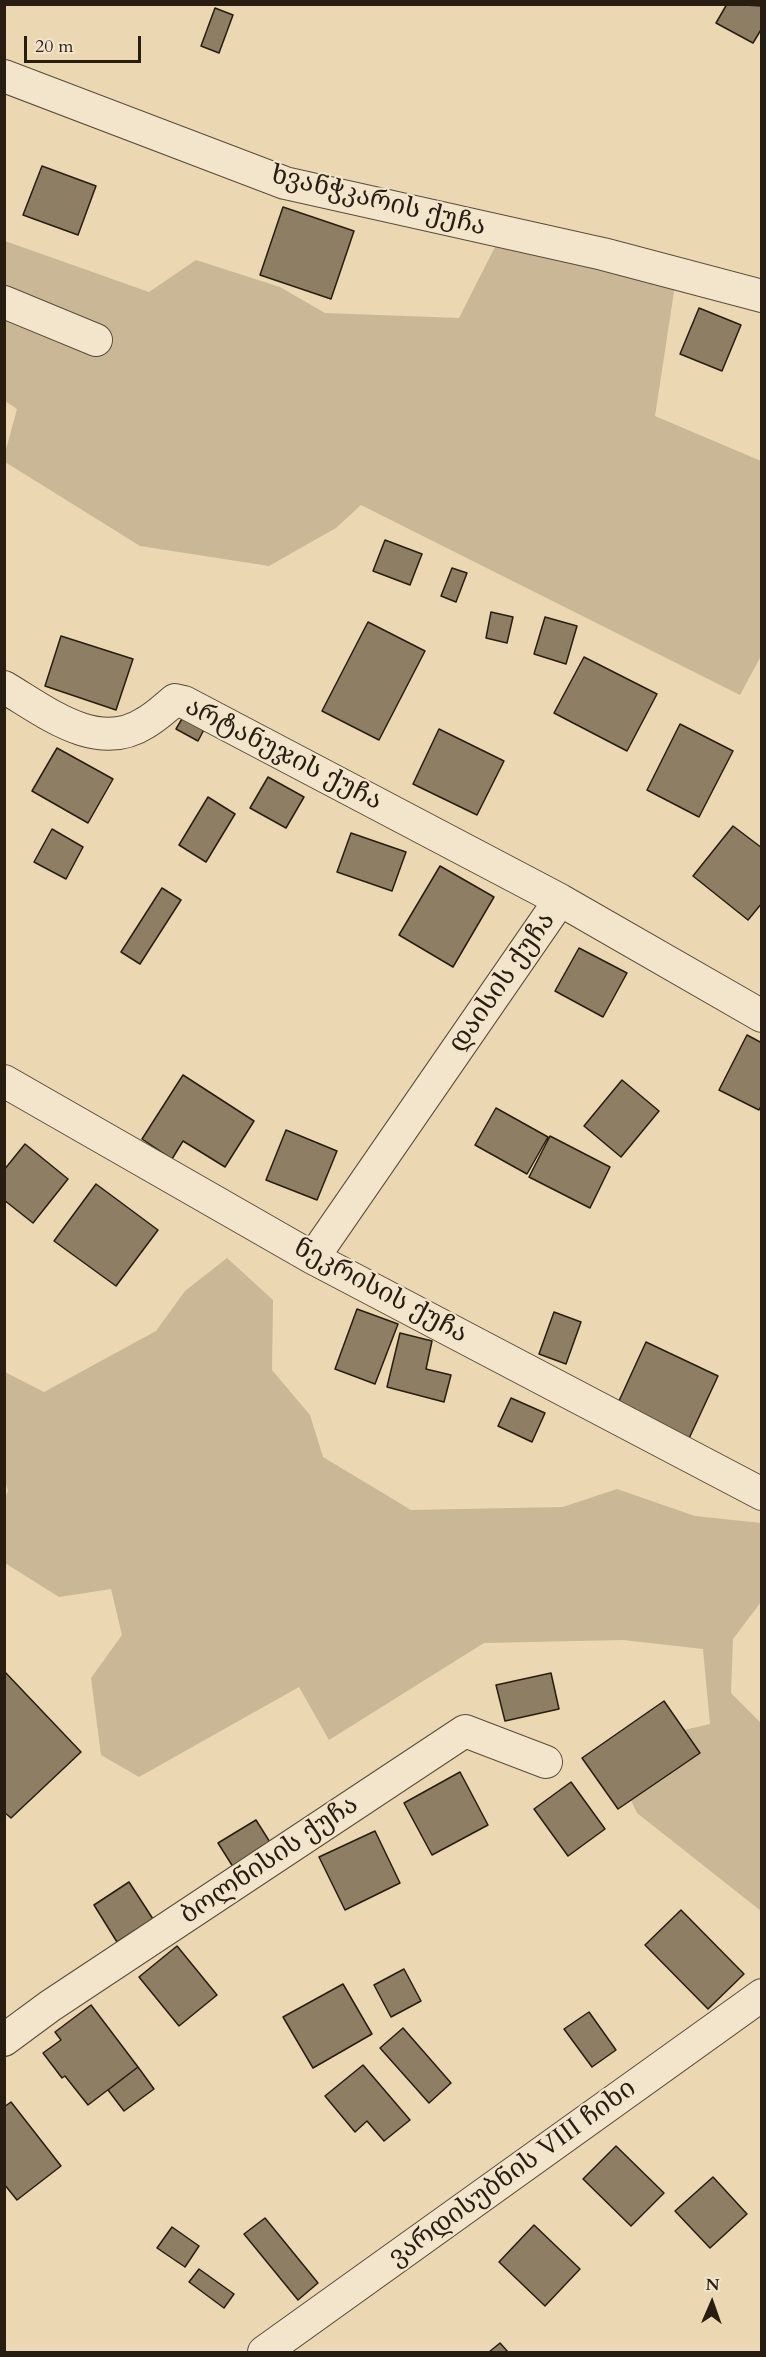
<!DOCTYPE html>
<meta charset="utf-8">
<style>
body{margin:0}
#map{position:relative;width:766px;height:2357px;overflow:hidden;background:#ebd7b1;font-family:Cardo,serif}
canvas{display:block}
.frame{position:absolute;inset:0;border:6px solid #281d11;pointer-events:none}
.north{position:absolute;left:682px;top:2273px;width:60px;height:60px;-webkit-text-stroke:4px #f2e5cc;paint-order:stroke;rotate:2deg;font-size:16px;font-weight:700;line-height:24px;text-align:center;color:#281d11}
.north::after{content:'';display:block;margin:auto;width:21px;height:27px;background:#281d11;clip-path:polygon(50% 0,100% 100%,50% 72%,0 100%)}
.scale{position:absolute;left:24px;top:36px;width:117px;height:27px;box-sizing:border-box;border:3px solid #281d11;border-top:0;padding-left:8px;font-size:18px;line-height:21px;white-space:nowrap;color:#281d11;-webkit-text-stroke:4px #f2e5cc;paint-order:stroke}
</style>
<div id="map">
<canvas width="766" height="2357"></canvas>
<div class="frame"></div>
<div class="north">N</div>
<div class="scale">20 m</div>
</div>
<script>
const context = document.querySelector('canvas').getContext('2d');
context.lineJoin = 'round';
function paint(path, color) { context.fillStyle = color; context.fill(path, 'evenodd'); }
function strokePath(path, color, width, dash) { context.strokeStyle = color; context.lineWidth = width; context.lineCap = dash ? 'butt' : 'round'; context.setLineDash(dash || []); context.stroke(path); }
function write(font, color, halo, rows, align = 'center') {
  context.font = font + ' Cardo,"Noto Serif Georgian",serif'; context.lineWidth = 4.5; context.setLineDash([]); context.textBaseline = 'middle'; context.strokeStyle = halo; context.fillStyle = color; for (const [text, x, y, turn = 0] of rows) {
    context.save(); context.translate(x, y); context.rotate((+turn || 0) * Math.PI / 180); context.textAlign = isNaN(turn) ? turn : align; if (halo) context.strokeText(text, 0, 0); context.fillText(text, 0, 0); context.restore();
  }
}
const green = new Path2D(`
 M5 241 149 292 196 260 280 287 325 313 459 318 498 241 675 285 655 416 761 461V656L740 695 361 505 336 528 269 566 140 546 5 462V453L17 409 5 401Z
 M227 1258 273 1300 272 1370 310 1415 323 1457 411 1510 563 1507 617 1489 695 1516 761 1523V1602L733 1639 731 1693 761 1723V1911L637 1813 606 1748 710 1724 703 1649 623 1640 484 1643 329 1740 299 1687 139 1777 101 1755 91 1678 122 1635 111 1589 59 1597 5 1563 4 1500 8 1491 4 1477 5 1372 44 1392 156 1331 185 1291Z`);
const building = new Path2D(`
 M727 4 762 6V28L753 43 716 23Z
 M215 8 233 15 219 53 201 46Z
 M42 166 96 186 78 235 23 215Z
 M283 207 354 231 331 299 260 275Z
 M699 308 741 325 722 371 680 354Z
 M385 540 422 554 410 585 373 571Z
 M452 568 467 573 456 602 441 596Z
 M491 612 513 617 507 643 486 638Z
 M545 617 577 626 566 664 534 654Z
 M368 622 425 651 379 740 322 711Z
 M61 636 133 659 116 710 45 686Z
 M584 657 657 694 627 751 554 713Z
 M186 712 207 724 198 741 176 729Z
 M680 724 733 751 699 817 647 790Z
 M439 729 504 761 477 815 413 784Z
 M57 748 113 779 88 823 32 791Z
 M268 777 304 797 286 828 250 808Z
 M208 797 235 814 206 862 179 845Z
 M733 826 762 848V903L748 920 693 876Z
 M52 829 83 847 66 879 34 862Z
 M351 833 406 852 392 891 337 872Z
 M440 866 494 897 453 967 399 935Z
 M162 888 181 900 140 964 121 952Z
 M579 948 627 973 603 1017 555 991Z
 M747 1035 762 1043V1104L759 1110 719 1090Z
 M183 1075 254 1121 225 1167 183 1141 172 1159 142 1139Z
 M622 1080 659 1111 621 1157 584 1126Z
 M496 1108 548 1137 527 1174 475 1145Z
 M286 1130 337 1151 317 1200 266 1180Z
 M550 1136 610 1167 590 1208 529 1177Z
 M25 1144 68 1179 33 1223 4 1200V1170Z
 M96 1184 158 1230 116 1286 54 1241Z
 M357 1309 398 1324 375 1384 335 1369Z
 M554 1312 581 1322 566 1364 539 1354Z
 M400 1333 432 1341 426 1369 451 1375 444 1402 387 1387Z
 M646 1342 718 1376 685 1447 613 1414Z
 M511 1398 545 1413 532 1442 498 1426Z
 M4 1671 81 1752 11 1818 4 1812Z
 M551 1673 559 1709 505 1721 496 1685Z
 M664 1701 700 1753 618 1809 582 1758Z
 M460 1772 488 1825 432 1855 404 1803Z
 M571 1782 605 1829 568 1856 534 1809Z
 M256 1820 273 1847 235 1870 218 1843Z
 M375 1831 400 1883 345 1910 319 1857Z
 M129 1882 153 1919 117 1942 94 1905Z
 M681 1910 744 1974 708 2009 645 1945Z
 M177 1946 217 1995 179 2026 139 1977Z
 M404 1969 421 2001 391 2017 374 1985Z
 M343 1984 372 2034 313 2068 283 2017Z
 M91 2005 138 2067 88 2105 65 2076 62 2078 43 2053 61 2040 55 2032Z
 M589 2012 616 2050 592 2067 564 2029Z
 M403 2028 451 2083 429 2103 380 2048Z
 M363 2065 410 2120 384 2141 367 2121 355 2132 325 2096Z
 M138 2067 154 2089 124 2111 108 2090Z
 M11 2102 61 2166 17 2200 4 2184V2107Z
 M616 2146 664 2193 631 2226 583 2179Z
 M713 2177 747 2214 710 2248 675 2211Z
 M265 2218 318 2283 298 2300 244 2234Z
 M534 2225 580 2269 545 2306 499 2262Z
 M172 2227 199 2246 185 2267 157 2248Z
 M199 2269 234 2294 224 2308 189 2282Z
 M500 2343 508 2352H489Z`);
const minor = new Path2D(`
 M4 76 285 183 603 254 762 296
 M4 302 96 340
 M4 687C45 711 97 754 145 723 156 717 165 708 175 700L184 702 560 900 762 1016
 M4 1081 313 1258 762 1494
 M313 1258 560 900
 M4 2040 50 2006 465 1731 546 1762
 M264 2352 762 1995`);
const streetNames = [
 ["ხვანჭკარის ქუჩა",378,202,14],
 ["არტანუჯის ქუჩა",283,755,27],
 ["დაისის ქუჩა",503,983,-55],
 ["ნეკრისის ქუჩა",380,1292,28],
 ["ბოლნისის ქუჩა",270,1861,-34],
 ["ვარდისუბნის VIII ჩიხი",513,2174,-36]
];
paint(green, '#cab796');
paint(building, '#8d7e64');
strokePath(building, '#281d11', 1.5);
strokePath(minor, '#594c39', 34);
strokePath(minor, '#f2e5cc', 32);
write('26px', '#281d11', '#f2e5cc', streetNames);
</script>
